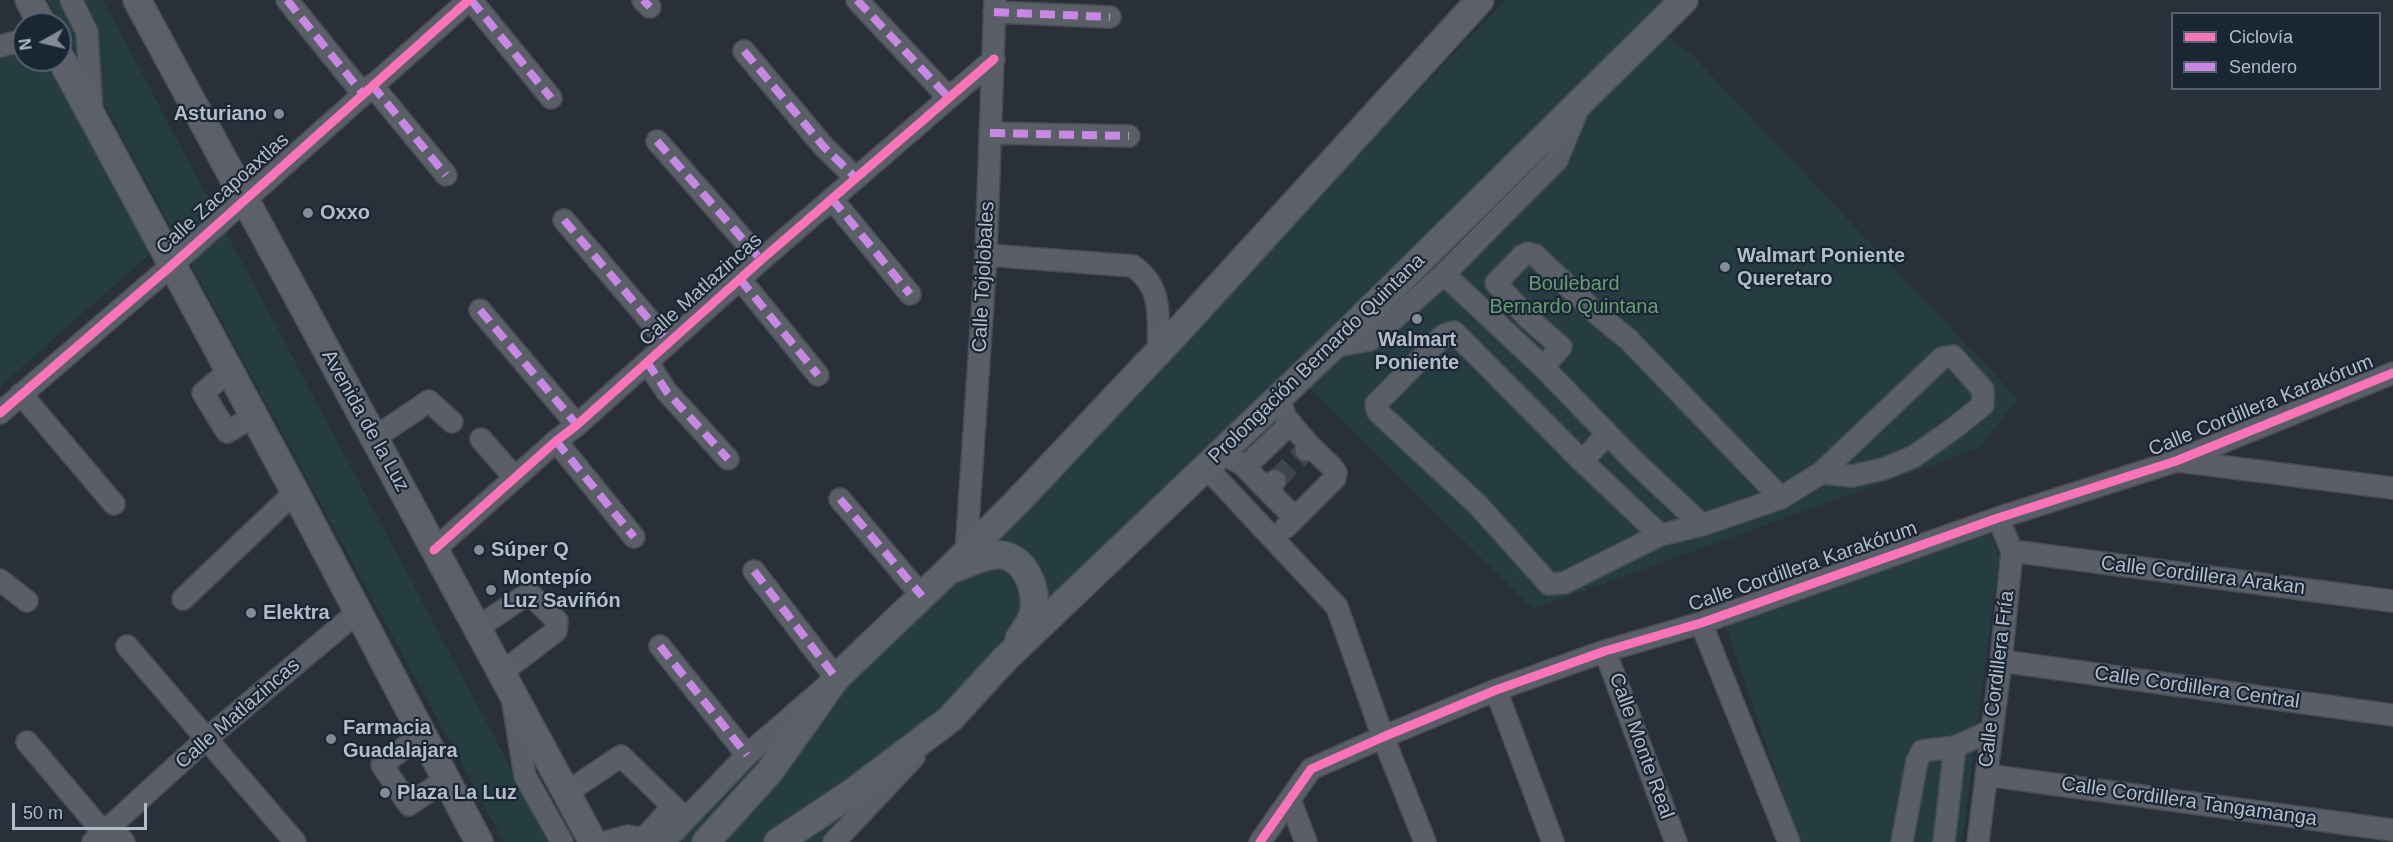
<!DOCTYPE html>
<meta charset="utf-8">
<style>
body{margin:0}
#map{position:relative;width:2393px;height:842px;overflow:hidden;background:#293039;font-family:Arial,sans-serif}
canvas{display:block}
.legend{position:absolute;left:2171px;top:12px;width:210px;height:78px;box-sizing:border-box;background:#1b2635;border:2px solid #576271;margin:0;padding:8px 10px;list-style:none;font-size:18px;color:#b2bccb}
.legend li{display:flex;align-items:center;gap:12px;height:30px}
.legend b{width:30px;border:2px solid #576271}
.north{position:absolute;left:12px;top:12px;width:60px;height:60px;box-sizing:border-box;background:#1b2635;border:2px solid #576271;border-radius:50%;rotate:262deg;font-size:16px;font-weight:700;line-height:24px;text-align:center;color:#b2bccb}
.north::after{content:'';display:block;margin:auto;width:21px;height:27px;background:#828b98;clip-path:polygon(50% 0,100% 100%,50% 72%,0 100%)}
.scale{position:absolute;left:12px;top:803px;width:135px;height:27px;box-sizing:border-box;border:3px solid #b2bccb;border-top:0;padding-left:8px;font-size:18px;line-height:21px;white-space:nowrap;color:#b2bccb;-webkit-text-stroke:4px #1b2635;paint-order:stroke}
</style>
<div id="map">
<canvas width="2393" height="842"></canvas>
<ul class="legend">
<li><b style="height:8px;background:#fb73b8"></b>Ciclovía</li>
<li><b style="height:8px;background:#c787e3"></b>Sendero</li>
</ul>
<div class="north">N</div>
<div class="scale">50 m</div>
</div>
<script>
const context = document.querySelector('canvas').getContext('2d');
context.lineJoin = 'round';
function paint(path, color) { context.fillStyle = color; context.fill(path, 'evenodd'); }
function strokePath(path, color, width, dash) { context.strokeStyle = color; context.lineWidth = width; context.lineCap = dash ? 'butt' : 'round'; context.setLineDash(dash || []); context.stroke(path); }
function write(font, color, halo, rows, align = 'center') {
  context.font = font + ' Arial,sans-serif'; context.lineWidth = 4.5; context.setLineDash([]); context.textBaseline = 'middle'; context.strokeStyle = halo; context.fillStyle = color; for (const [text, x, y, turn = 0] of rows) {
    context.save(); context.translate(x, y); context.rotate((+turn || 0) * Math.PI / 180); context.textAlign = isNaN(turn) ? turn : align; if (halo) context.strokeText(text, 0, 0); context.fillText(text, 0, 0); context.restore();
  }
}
const green = new Path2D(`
 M48 0H103L550 842H504Z
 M1505 0H1673L1651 23 1694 57 2018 399 1979 448 1533 609 1290 369 1116 536 844 842H647L1107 419Z
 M24 43V60H47L151 253 0 386V50Z
 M1987 522 1999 558 1962 842H1800L1725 625Z`);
const minorTunnel = new Path2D(`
 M1275 481 1306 450`);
const minor = new Path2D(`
 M71 0 87 32 92 112
 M287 0 363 94
 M471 0 551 98
 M643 0 650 7
 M857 0 949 98
 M994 12 1110 17
 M0 46 24 40
 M744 51 824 147 856 178
 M372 85 446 175
 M990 133 1129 136
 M657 141 761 260
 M832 199 910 294
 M564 220 669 343
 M986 255 1133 266C1164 289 1157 314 1159 349
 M1444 274 1543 367 1635 462 1702 525
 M740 279 818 375
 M480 310 577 425
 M1332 347 1370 340 1444 274 1557 160 1578 109
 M647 362 667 392 728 459
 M1543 367 1561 347 1527 317 1496 283 1522 256 1528 253 1535 255 1596 313 1629 340 1781 498
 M230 370 203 393 227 432 255 416
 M21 394 114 504
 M1279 397 1286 418 1310 446 1306 450
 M0 413 172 265 469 0
 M374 438 429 401 452 422
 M481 439 515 478
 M556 441 634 537
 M1221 453 1242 464 1267 490 1275 481
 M1582 461 1607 435
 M2179 461 2393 488
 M1206 467 1337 607 1383 737 1425 842
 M1245 467 1291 423
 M1267 490 1295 518 1286 527
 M840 499 922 596
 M1295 518 1335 478 1336 473 1332 467 1310 446
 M1660 535 1582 461 1454 332 1444 335 1376 404 1378 412 1477 504 1549 584 1564 583 1660 535 1702 525 1781 498 1821 473 1852 476 1883 469 1913 457 1953 429 1983 405V390L1953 356 1942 358 1821 473
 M434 550 556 441 577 425 761 260 994 59
 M2012 551 2393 601
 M966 553 986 255 995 0
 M0 580 27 601
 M183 599 295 492
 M1701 623 1789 842
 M477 628 523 597 531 595 557 621 556 631 501 673
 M127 646 295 842
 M660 646 747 755
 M1605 651 1676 842
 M2001 661 2393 715
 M1496 690 1553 842
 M513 703 525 776 562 842
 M422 734 382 765 409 805 446 779
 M27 742 104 833
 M1986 775 2393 830
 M566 793 621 756 686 819
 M1290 800 1306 842
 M111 827 124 842
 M644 838 673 807
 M93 842 205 740 358 612
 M606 842 628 836 654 842
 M664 842 747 755 836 678 754 571
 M834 842 914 757
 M1260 842 1311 769 1383 737 1496 690 1605 651 1701 623 1998 518 2176 461 2393 373
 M1902 842 1917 761 1922 751 1955 747 1992 730
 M1944 842 1955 747
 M1978 842 2001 661 2012 551 1998 518`);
const major = new Path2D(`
 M29 0 42 24
 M137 0 593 842
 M60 57 295 492 479 842
 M953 569C968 564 987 553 1002 555 1028 559 1038 593 1033 615 1030 624 1024 631 1019 639
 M706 842 770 771 836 678 949 570 1017 502 1180 329 1480 0
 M778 842 853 792 950 719 1005 659 1332 347 1684 0`);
const quiet = new Path2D(`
 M287 0 363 94
 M471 0 551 98
 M643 0 650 7
 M857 0 949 98
 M994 12 1110 17
 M744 51 824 147 856 178
 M372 85 446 175
 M990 133 1129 136
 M657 141 761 260
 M832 199 910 294
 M564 220 669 343
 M740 279 818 375
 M480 310 577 425
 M647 362 667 392 728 459
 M556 441 634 537
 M840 499 922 596
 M754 571 836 678
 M660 646 747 755`);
const cycleway = new Path2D(`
 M0 413 172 265 469 0
 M434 550 556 441 577 425 761 260 994 59
 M1260 842 1311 769 1383 737 1496 690 1605 651 1701 623 1998 518 2176 461 2393 373`);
const markers = [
 [279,114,6,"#828b98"],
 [308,213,6,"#828b98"],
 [1725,267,6,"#828b98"],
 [1417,319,6,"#828b98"],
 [479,550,6,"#828b98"],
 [491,590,6,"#828b98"],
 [251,613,6,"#828b98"],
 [331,739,6,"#828b98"],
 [385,793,6,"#828b98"]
];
const poiNames = [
 ["Asturiano",267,114,"right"],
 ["Oxxo",320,213],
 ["Walmart Poniente",1737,256],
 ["Queretaro",1737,279],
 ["Walmart",1417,340,"center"],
 ["Poniente",1417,363,"center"],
 ["Súper Q",491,550],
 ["Montepío",503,578],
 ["Luz Saviñón",503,601],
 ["Elektra",263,613],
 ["Farmacia",343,728],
 ["Guadalajara",343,751],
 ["Plaza La Luz",397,793]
];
const streetNames = [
 ["Calle Zacapoaxtlas",223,194,-42],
 ["Calle Tojolobales",984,277,-87],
 ["Calle Matlazincas",701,290,-42],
 ["Prolongación Bernardo Quintana",1317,359,-44],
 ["Calle Cordillera Karakórum",2261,406,-22],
 ["Avenida de la Luz",365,421,61],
 ["Calle Cordillera Karakórum",1803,567,-19],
 ["Calle Cordillera Arakan",2203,576,7],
 ["Calle Cordillera Fría",1997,679,-83],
 ["Calle Cordillera Central",2197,688,8],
 ["Calle Matlazincas",238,714,-41],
 ["Calle Monte Real",1641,746,70],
 ["Calle Cordillera Tangamanga",2189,802,8]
];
const parkNames = [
 ["Boulebard",1574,284],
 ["Bernardo Quintana",1574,307]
];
paint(green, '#253c40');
strokePath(minorTunnel, '#3e454f', 21, [21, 10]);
strokePath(minor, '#474c54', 24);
strokePath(major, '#464c56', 30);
strokePath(minor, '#595e67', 21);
strokePath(major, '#5c6169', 27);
strokePath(quiet, '#c787e3', 8, [15, 8]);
strokePath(cycleway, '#fb73b8', 9);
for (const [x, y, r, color] of markers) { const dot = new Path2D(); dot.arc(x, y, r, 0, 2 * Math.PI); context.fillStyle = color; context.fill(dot); strokePath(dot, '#1b2635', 2); }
write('bold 20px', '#b2bccb', '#1b2635', poiNames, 'left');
write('20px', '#b2bccb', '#1b2635', streetNames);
write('20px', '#679e72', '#1b2635', parkNames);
</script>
